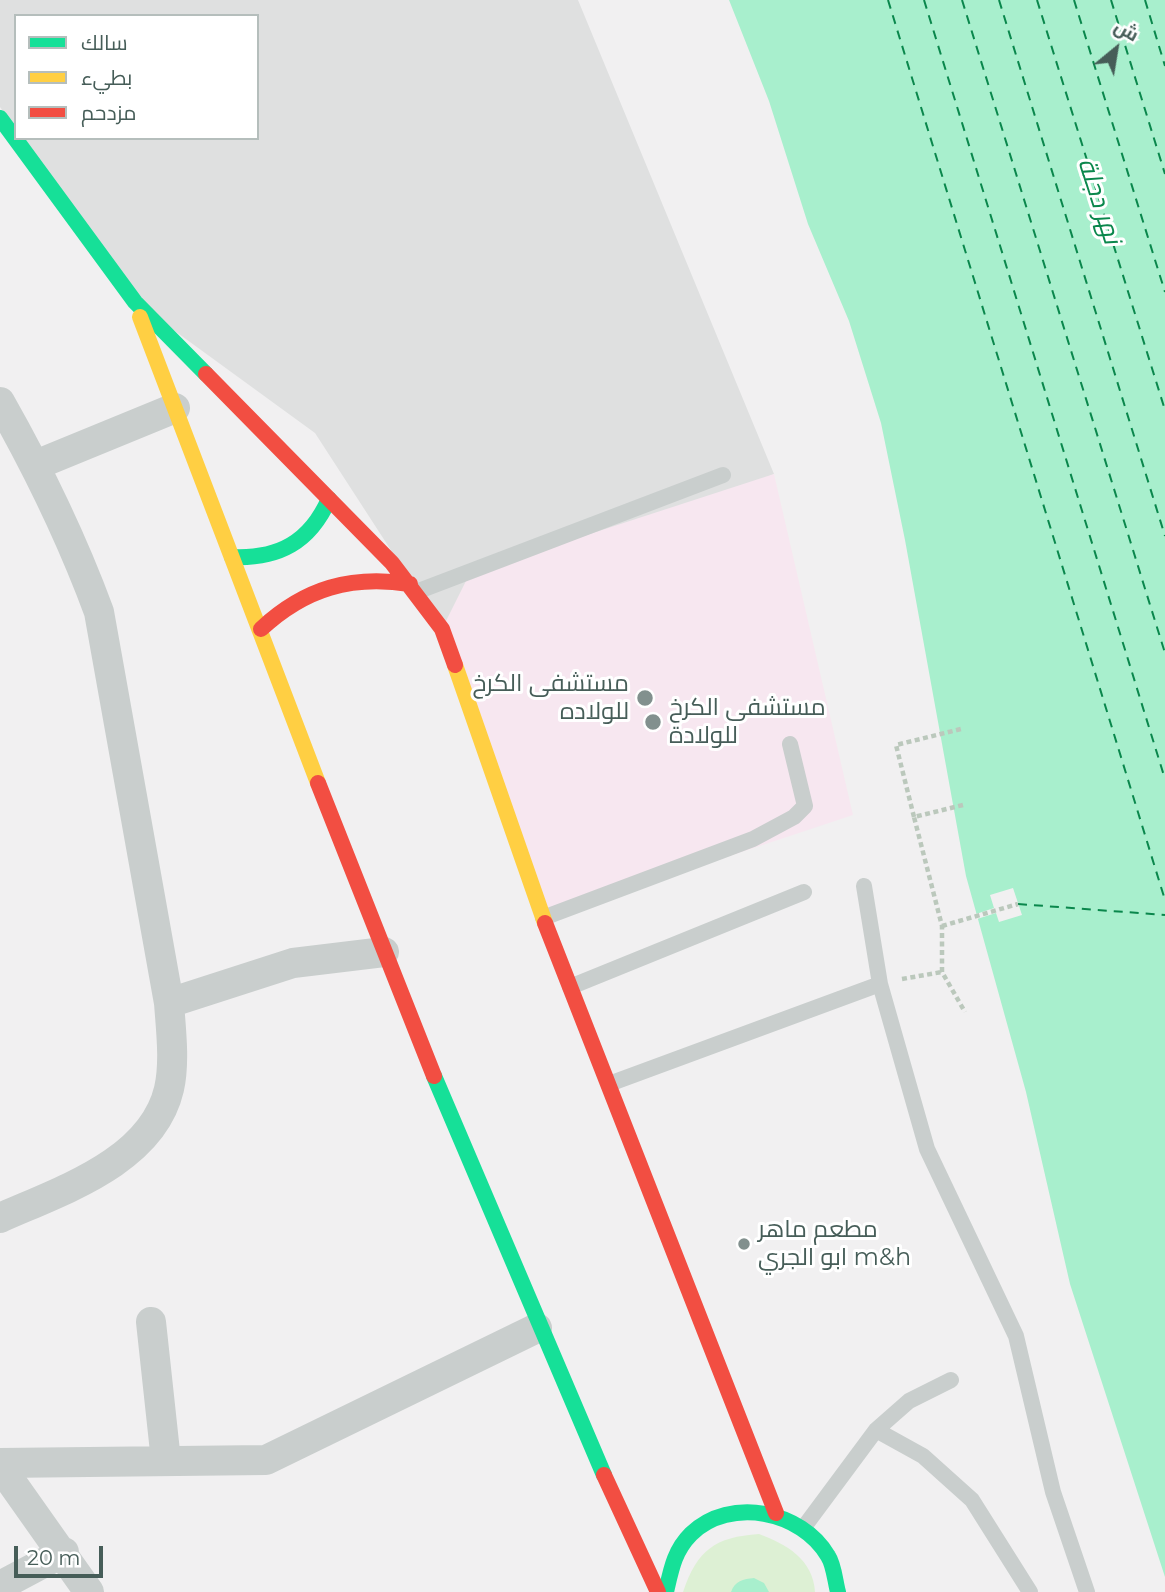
<!DOCTYPE html>
<meta charset="utf-8">
<style>
body{margin:0}
#map{position:relative;width:1165px;height:1592px;overflow:hidden;background:#f1f0f1;font-family:Montserrat,Cairo,sans-serif}
canvas{display:block}
.legend{position:absolute;left:14px;top:14px;width:245px;height:126px;box-sizing:border-box;background:#fff;border:2px solid #b5bebc;margin:0;padding:9px 12px;list-style:none;font-size:21px;color:#465d58}
.legend li{display:flex;align-items:center;gap:14px;height:35px}
.legend b{width:35px;border:2px solid #b5bebc}
.north{position:absolute;left:1081px;top:14px;width:70px;height:70px;-webkit-text-stroke:5px #fff;paint-order:stroke;rotate:30deg;font-size:19px;font-weight:700;line-height:28px;text-align:center;color:#465d58}
.north::after{content:'';display:block;margin:auto;width:24px;height:32px;background:#465d58;clip-path:polygon(50% 0,100% 100%,50% 72%,0 100%)}
.scale{position:absolute;left:14px;top:1546px;width:89px;height:32px;box-sizing:border-box;border:4px solid #465d58;border-top:0;padding-left:9px;font-size:21px;line-height:24px;white-space:nowrap;color:#465d58;-webkit-text-stroke:5px #fff;paint-order:stroke}
</style>
<div id="map">
<canvas width="1165" height="1592"></canvas>
<ul class="legend">
<li><b style="height:9px;background:#16e098"></b>سالك</li>
<li><b style="height:9px;background:#ffcf43"></b>بطيء</li>
<li><b style="height:9px;background:#f24e42"></b>مزدحم</li>
</ul>
<div class="north">ش</div>
<div class="scale">20 m</div>
</div>
<script>
const context = document.querySelector('canvas').getContext('2d');
context.lineJoin = 'round';
function paint(path, color) { context.fillStyle = color; context.fill(path, 'evenodd'); }
function strokePath(path, color, width, dash) { context.strokeStyle = color; context.lineWidth = width; context.lineCap = dash ? 'butt' : 'round'; context.setLineDash(dash || []); context.stroke(path); }
function write(font, color, halo, rows, align = 'center') {
  context.font = font + ' Montserrat,Cairo,sans-serif'; context.lineWidth = 6; context.setLineDash([]); context.textBaseline = 'middle'; context.strokeStyle = halo; context.fillStyle = color; for (const [text, x, y, turn = 0] of rows) {
    context.save(); context.translate(x, y); context.rotate((+turn || 0) * Math.PI / 180); context.textAlign = isNaN(turn) ? turn : align; if (halo) context.strokeText(text, 0, 0); context.fillText(text, 0, 0); context.restore();
  }
}
const education = new Path2D(`
 M0 0H578L774 474 442 629 315 433 135 302 21 138H257V16H16V130L0 107Z`);
const medical = new Path2D(`
 M774 474 853 815 543 918 442 629 470 573Z`);
const green = new Path2D(`
 M759 1534C786 1544 813 1559 815 1592H683C697 1550 715 1537 759 1534Z`);
const water = new Path2D(`
 M729 0H1165V1577L1070 1284 1026 1092 966 876 905 540 881 423 849 321 808 224 769 101Z
 M754 1578 764 1583 769 1592H731C735 1581 743 1579 754 1578Z`);
const pier = new Path2D(`
 M1013 888 1022 915 999 922 996 913 974 920 973 915 994 908 990 895Z`);
const ferry = new Path2D(`
 M888 0 1165 900
 M924 0 1165 779
 M962 0 1165 653
 M999 0 1165 536
 M1037 0 1165 410
 M1074 0 1165 292
 M1111 0 1165 174
 M1145 0 1165 66
 M1018 904 1165 915`);
const path = new Path2D(`
 M963 805 914 817 942 926V972L965 1012
 M914 817 896 745 961 729
 M942 926 1018 904
 M902 979 942 972`);
const lane = new Path2D(`
 M416 592 723 475
 M864 886 880 984 927 1149 1016 1336 1053 1492 1087 1592
 M543 918 753 839 794 817 805 806 790 744
 M570 987 804 892
 M609 1084 880 984
 M876 1430 923 1456 972 1500 1030 1592
 M804 1527 876 1430 909 1401 951 1380`);
const street = new Path2D(`
 M0 402C38 469 72 539 99 612L169 1003C171 1030 175 1063 169 1089 152 1162 60 1191 0 1218
 M36 465 175 408
 M169 1003 293 963 384 952
 M151 1322 166 1461
 M0 1463 266 1460 537 1328
 M0 1466 89 1592
 M0 1586 64 1552`);
const fast = new Path2D(`
 M0 118 135 302 206 374
 M232 557C279 559 310 542 329 499
 M434 1076 604 1475
 M666 1592C671 1570 674 1551 691 1534 730 1496 802 1511 828 1556 834 1565 835 1581 838 1592`);
const slow = new Path2D(`
 M140 317 318 783
 M455 665 545 923`);
const jam = new Path2D(`
 M206 374 392 563 442 629 455 665
 M261 629C305 588 351 575 410 584
 M318 783 434 1076
 M545 923 776 1513
 M604 1475 658 1592`);
const markers = [
 [645,698,9,"#82908e"],
 [653,722,9,"#82908e"],
 [744,1244,7,"#82908e"]
];
const poiNames = [
 ["مستشفى الكرخ",629,684,"right"],
 ["للولاده",629,712,"right"],
 ["مستشفى الكرخ",669,708],
 ["للولادة",669,736],
 ["مطعم ماهر",758,1230],
 ["ابو الجري m&h",758,1258]
];
const waterNames = [
 ["نهر دجلة",1099,201,72]
];
paint(education, '#dfe0e0');
paint(medical, '#f7e7f0');
paint(green, '#ddf0d4');
paint(water, '#a8efcd');
paint(pier, '#f1f0f1');
strokePath(ferry, '#0a874c', 2, [9, 7]);
strokePath(path, '#bbc8bc', 4.5, [5, 3.5]);
strokePath(lane, '#c9cecd', 16);
strokePath(street, '#c9cecd', 30);
strokePath(fast, '#16e098', 16);
strokePath(slow, '#ffcf43', 16);
strokePath(jam, '#f24e42', 16);
for (const [x, y, r, color] of markers) { const dot = new Path2D(); dot.arc(x, y, r, 0, 2 * Math.PI); context.fillStyle = color; context.fill(dot); strokePath(dot, '#fff', 2.5); }
write('24px', '#465d58', '#fff', poiNames, 'left');
write('italic 26px', '#0a874c', '#fff', waterNames);
</script>
